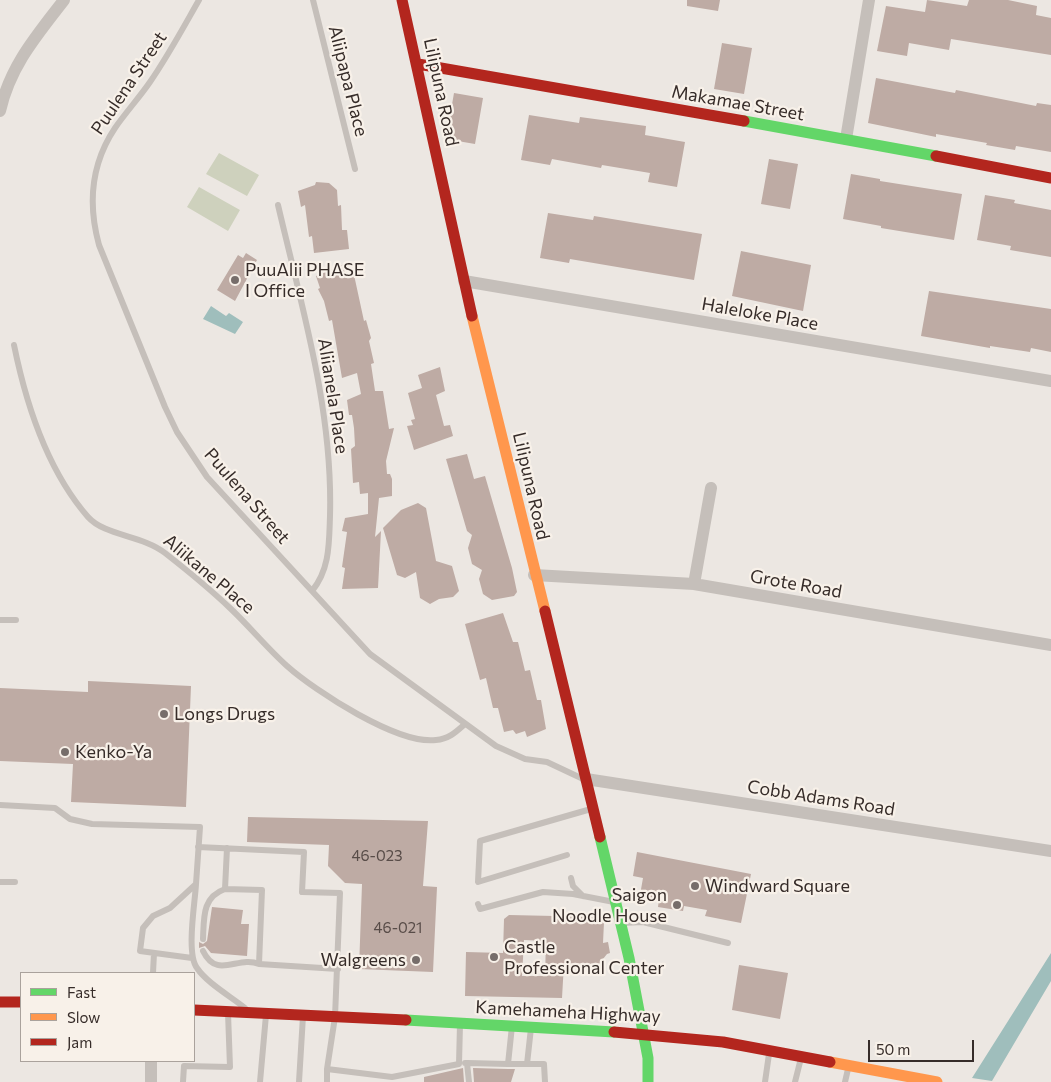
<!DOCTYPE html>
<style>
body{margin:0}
#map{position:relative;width:1051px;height:1082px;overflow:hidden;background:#ece7e2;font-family:Commissioner,sans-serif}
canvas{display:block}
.legend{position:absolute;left:20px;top:972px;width:175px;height:90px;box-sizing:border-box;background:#f8f1e9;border:1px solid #aaa29c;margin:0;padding:6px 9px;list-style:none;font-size:15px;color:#362c29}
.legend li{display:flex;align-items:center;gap:10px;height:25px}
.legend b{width:25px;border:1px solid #aaa29c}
.scale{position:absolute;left:868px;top:1040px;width:106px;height:22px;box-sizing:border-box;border:2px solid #362c29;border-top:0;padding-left:6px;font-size:15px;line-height:18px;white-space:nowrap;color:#362c29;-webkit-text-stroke:4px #f8f1e9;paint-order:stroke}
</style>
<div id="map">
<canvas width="1051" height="1082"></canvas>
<ul class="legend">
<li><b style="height:6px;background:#63d668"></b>Fast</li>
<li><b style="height:6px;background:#ff974d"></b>Slow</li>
<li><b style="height:6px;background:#b3261e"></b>Jam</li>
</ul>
<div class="scale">50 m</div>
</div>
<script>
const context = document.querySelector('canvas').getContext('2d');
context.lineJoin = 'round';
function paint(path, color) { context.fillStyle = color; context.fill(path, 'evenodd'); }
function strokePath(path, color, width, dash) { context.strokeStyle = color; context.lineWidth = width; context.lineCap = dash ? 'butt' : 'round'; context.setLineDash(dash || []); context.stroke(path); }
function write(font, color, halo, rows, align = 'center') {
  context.font = font + ' Commissioner,sans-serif'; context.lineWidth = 4.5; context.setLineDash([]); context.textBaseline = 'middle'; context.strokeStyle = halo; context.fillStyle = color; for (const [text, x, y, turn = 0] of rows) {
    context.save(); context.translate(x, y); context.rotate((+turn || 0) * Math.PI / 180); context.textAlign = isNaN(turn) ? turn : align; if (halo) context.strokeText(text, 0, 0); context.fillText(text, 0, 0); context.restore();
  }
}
const green = new Path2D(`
 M219 153 259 175 247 196 206 174Z
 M199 187 240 210 228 231 187 207Z`);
const water = new Path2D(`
 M211 306 226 316 229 313 243 322 235 334 203 319Z
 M1051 953V981L992 1081 972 1078Z`);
const building = new Path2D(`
 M687 0H720L718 11 687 6Z
 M927 0 967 6 969 0H1008L1037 6 1036 15 1051 18V55L951 39 949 50 909 43 907 56 877 51 886 6 925 12Z
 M722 43 752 48 744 94 714 89Z
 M876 78 955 93 956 90 1036 106 1037 103 1051 105V152L1016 146 1015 150 986 145 987 143 936 134V137L868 123Z
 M454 93 483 98 475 144 446 139Z
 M529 115 579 123 580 117 646 126 645 135 685 142 677 187 648 182 650 173 602 165 601 168 552 159 550 165 521 160Z
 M769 159 798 164 790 209 761 204Z
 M851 174 880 179V181L962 194 954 240 881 228V226L843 219Z
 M316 182 329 183 337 190 338 206 341 205 342 230H347L349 249 314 253 312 236 309 237 305 205 301 207 298 191 315 185Z
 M985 195 1015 200 1014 203 1051 210V257L1010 250 1011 246 977 240Z
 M548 213 593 220 594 216 702 234 694 280 570 259 569 263 540 258Z
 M741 251 811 265 803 311 732 296Z
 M246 253 257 260 235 301 217 290 238 255 243 258Z
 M351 261 364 321 366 320 371 338 369 341 374 363 371 364 375 391H383L389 429 394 428 386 461 387 474H390L392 479V496L379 498 375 537 381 531 378 588 342 589 345 568 342 567 347 532 342 531 345 518 368 514V493L360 494 359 482 353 483 351 449 355 446 354 428 352 415H349L347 400 361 394 357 373 342 378 332 320 329 321 324 301 318 289 320 288 316 276Z
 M929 291 1051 309V352L1031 348 1030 352 990 346V348L921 336Z
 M440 367 445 391 436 395 444 426 450 425 453 436 414 450 407 426 413 425 411 420 415 419 408 393 422 388 418 375Z
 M467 454 474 479 485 476 512 568 517 592 514 596 492 600 483 594 479 579 482 570 472 564 468 548 472 535 467 531 446 459Z
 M418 503 426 508 436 561 452 566 459 591 453 597 439 599 430 604 420 598 416 572 405 578 397 575 383 528 401 510Z
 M503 613 513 642H518L525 671 530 670 537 700H541L546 729 527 737 525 731 516 734 513 730 504 732 498 708H493L486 678 480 680 465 624Z
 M88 681 191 686 186 807 71 802 73 764 0 761V688L88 692Z
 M248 817 428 821 423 886 437 887 433 972 359 969 362 884 345 883 328 866 329 845 247 842Z
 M637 852 751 874 741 923 705 916 707 910 684 906 683 911 658 907 659 899 640 895 643 878 633 876Z
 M212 907 243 910 241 924H249L247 956 211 953 205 946 199 948V942L203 944 207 941Z
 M509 915 600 917 604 922 603 943 608 942 610 953 607 954 599 964 564 963 562 998 465 996 466 952 503 953 504 919ZM524 940 546 941 545 976H522Z
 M739 965 788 973 780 1019 732 1010Z
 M463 1068 464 1082H424V1077Z
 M473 1068 508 1069H515L511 1082H474Z`);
const lane = new Path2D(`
 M199 0C183 28 168 56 150 82 139 98 126 112 115 128 91 164 88 205 99 245L165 407 177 432 207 477 370 654 496 746 525 759 547 762 581 778
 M313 0 355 169
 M278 205C302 308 333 410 330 516 329 543 330 569 312 591
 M14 345C26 404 47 470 88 517 105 536 142 535 165 553 188 571 210 589 231 609 250 627 267 648 287 666 315 691 398 745 436 740 449 739 456 732 465 724
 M0 620H16
 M0 805 55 808 70 819 92 824 200 827 196 884 170 908 153 916 143 928 140 951 192 958
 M198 847 304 852 302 892 340 893 335 1017 327 1069 392 1077 459 1064 460 1024
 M227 848 225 889 262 890 259 964 338 969
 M567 855 478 882 480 841 591 809
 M571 878 573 886 583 896
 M0 882H15
 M196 884C195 903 186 954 197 968 207 983 230 996 245 1008
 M478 904 480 909 543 892 573 894 614 902
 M622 923 643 922 728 943
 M203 939C204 918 202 897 225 889
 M203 951C217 980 238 955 259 964
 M153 973 154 953
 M465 1063H467L469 1082
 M467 1063 508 1064 512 1026
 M508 1064H544L545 1082
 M527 1064 531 1028
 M183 1082 184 1066 230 1067 228 1013
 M260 1082 266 1015
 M299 1082 303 1016
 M327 1082V1069
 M765 1082 769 1054
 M795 1082 801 1058
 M845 1082 848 1069`);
const street = new Path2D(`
 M0 111C10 66 37 35 64 0
 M846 139 869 0
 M464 281 1051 381
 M534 575 694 584 1051 645
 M694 584 711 488
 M586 779 1051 851
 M151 1082V1061`);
const fast = new Path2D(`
 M744 121 936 156
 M600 837 629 958 648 1058V1082
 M406 1020 614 1032`);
const slow = new Path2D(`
 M472 316 545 611
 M830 1062 937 1082`);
const jam = new Path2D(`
 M402 0 472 316
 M418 64 744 121
 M936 156 1051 178
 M545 611 600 837
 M0 1002H21
 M194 1010 406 1020
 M614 1032 723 1042 830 1062`);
const markers = [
 [235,280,5,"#766d6a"],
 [164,714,5,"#766d6a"],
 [65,752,5,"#766d6a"],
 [695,886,5,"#766d6a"],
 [677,905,5,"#766d6a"],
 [494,957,5,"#766d6a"],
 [416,960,5,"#766d6a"]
];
const numberNames = [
 ["46-023",377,856],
 ["46-021",398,928]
];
const streetNames = [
 ["Aliipapa Place",348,81,76],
 ["Puulena Street",129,83,-56],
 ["Lilipuna Road",441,92,78],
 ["Makamae Street",738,103,10],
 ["Haleloke Place",760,314,10],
 ["Aliianela Place",333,396,81],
 ["Lilipuna Road",531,486,77],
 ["Puulena Street",247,496,49],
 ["Aliikane Place",209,574,40],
 ["Grote Road",796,584,10],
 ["Cobb Adams Road",821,798,9],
 ["Kamehameha Highway",568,1012,3]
];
const poiNames = [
 ["PuuAlii PHASE",245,270],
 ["I Office",245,291],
 ["Longs Drugs",174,714],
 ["Kenko-Ya",75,752],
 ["Windward Square",705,886],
 ["Saigon",667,895,"right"],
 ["Noodle House",667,916,"right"],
 ["Castle",504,947],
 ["Professional Center",504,968],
 ["Walgreens",406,960,"right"]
];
paint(green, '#ced1bd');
paint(water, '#9fbebc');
paint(building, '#beaba4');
strokePath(lane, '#c5bfba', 6);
strokePath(street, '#c5bfba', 12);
strokePath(fast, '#63d668', 11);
strokePath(slow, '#ff974d', 11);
strokePath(jam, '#b3261e', 11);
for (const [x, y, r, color] of markers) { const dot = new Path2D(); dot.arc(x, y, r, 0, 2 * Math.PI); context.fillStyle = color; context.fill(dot); strokePath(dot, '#f8f1e9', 2); }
write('15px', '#584c48', null, numberNames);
write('18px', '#362c29', '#f8f1e9', streetNames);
write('18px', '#362c29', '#f8f1e9', poiNames, 'left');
</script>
